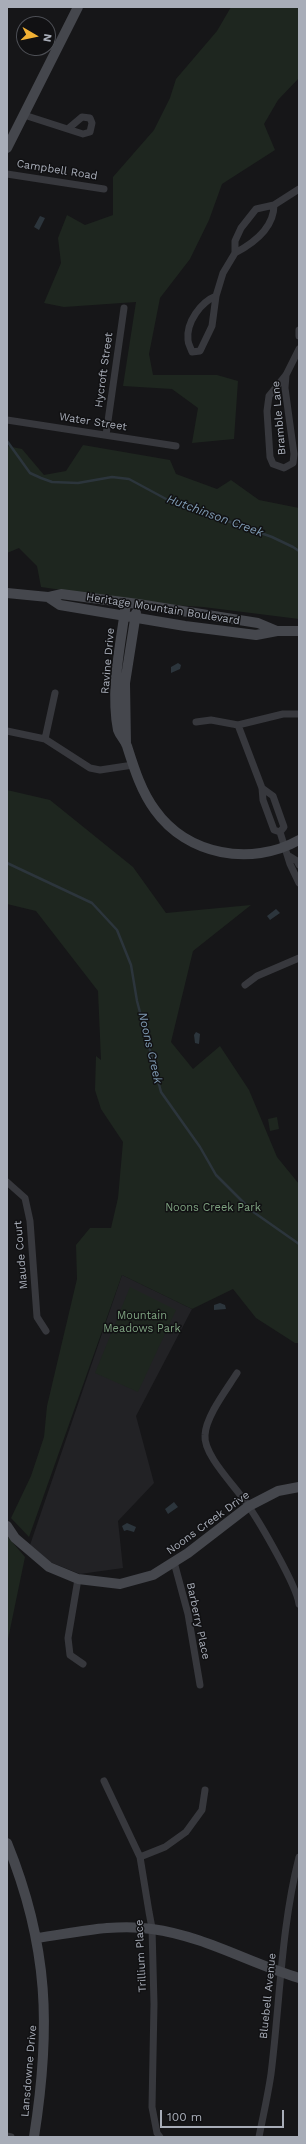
<!DOCTYPE html>
<style>
body{margin:0}
#map{position:relative;width:306px;height:2144px;overflow:hidden;background:#161618;font-family:"Work Sans",sans-serif}
canvas{display:block}
.frame{position:absolute;inset:0;border:8px solid #a8adb8;pointer-events:none}
.north{position:absolute;left:16px;top:16px;width:40px;height:40px;box-sizing:border-box;background:#111113;border:1px solid #4d4f55;border-radius:50%;rotate:99deg;font-size:11px;font-weight:700;line-height:16px;text-align:center;color:#a8adb8}
.north::after{content:'';display:block;margin:auto;width:14px;height:18px;background:#f2b134;clip-path:polygon(50% 0,100% 100%,50% 72%,0 100%)}
.scale{position:absolute;left:160px;top:2110px;width:124px;height:18px;box-sizing:border-box;border:2px solid #a8adb8;border-top:0;padding-left:5px;font-size:12px;line-height:14px;white-space:nowrap;color:#a8adb8;-webkit-text-stroke:3px #111113;paint-order:stroke}
</style>
<div id="map">
<canvas width="306" height="2144"></canvas>
<div class="frame"></div>
<div class="north">N</div>
<div class="scale">100 m</div>
</div>
<script>
const context = document.querySelector('canvas').getContext('2d');
context.lineJoin = 'round';
function paint(path, color) { context.fillStyle = color; context.fill(path, 'evenodd'); }
function strokePath(path, color, width, dash) { context.strokeStyle = color; context.lineWidth = width; context.lineCap = dash ? 'butt' : 'round'; context.setLineDash(dash || []); context.stroke(path); }
function write(font, color, halo, rows, align = 'center') {
  context.font = font + ' "Work Sans",sans-serif'; context.lineWidth = 3; context.setLineDash([]); context.textBaseline = 'middle'; context.strokeStyle = halo; context.fillStyle = color; for (const [text, x, y, turn = 0] of rows) {
    context.save(); context.translate(x, y); context.rotate((+turn || 0) * Math.PI / 180); context.textAlign = isNaN(turn) ? turn : align; if (halo) context.strokeText(text, 0, 0); context.fillText(text, 0, 0); context.restore();
  }
}
const built = new Path2D(`
 M122 1275 192 1309 136 1416 154 1483 118 1521 123 1568 80 1574 50 1562 30 1545Z`);
const green = new Path2D(`
 M231 7H299V78L278 100 264 124 275 150 222 184 209 220 190 259 160 298 149 354 153 375H217L238 381 234 439 192 443 198 408 172 389 123 386 136 302 64 307 44 303 61 263 58 238 67 215 85 225 113 215V177L154 130 170 98 176 79 217 31Z
 M83 445 170 460 176 474 217 489 231 480 259 500 299 508V619L203 607 158 604 41 587 37 566 19 548 7 553V446L22 449 44 475 66 471Z
 M7 790 50 800 133 867 166 913 251 905 193 951 171 1042 193 1069 220 1046 249 1090 277 1157 299 1184V1343H295L256 1318 233 1289 192 1309 122 1275 29 1537 11 1518 31 1476 44 1437 47 1406 77 1279 76 1245 90 1228H111L118 1198 123 1142 101 1109 95 1090 96 1056 101 1060 98 991 36 911 7 904Z
 M277 1117 279 1129 270 1131 268 1119Z
 M130 1287 176 1310 138 1392 95 1373Z
 M7 1536 25 1557 7 1644Z`);
const water = new Path2D(`
 M40 216 45 218 39 230 34 227Z
 M178 663 181 665 180 669 171 673V667Z
 M276 909 280 913 270 920 267 916Z
 M196 1032 200 1034 199 1044 195 1043 194 1035Z
 M220 1303 225 1305 226 1309 214 1310V1305Z
 M174 1502 178 1507 168 1514 165 1509Z
 M127 1523 136 1527 134 1532 127 1530 124 1531 122 1526Z`);
const stream = new Path2D(`
 M7 441 30 473 41 478 52 482 78 483 112 477 129 479 179 506 194 509 272 537 293 547 299 551
 M7 863 92 903 117 930 131 965 137 1001 161 1092 200 1147 216 1175 252 1211 299 1244`);
const street = new Path2D(`
 M24 115 83 134 90 132 92 123 90 118 82 117 69 128
 M7 174 104 189
 M274 205 299 189
 M216 296 212 326 200 351 192 352C191 348 188 344 188 340 186 322 201 302 216 296L223 273 235 253V241L241 228 256 209 274 205C274 228 254 243 235 253
 M299 330V336
 M286 375 285 388 294 454 293 463 284 468 273 464 270 457 267 411 269 396 286 375 299 349
 M7 420 176 446
 M106 435 124 308
 M196 722 211 720 238 725 283 714H298
 M238 725 262 788 263 800 274 830 280 832
 M7 731 45 739 90 768 100 770 133 765
 M45 739 55 693
 M262 788 273 796 284 827 280 832
 M280 832 290 864 299 883
 M289 856 297 861 299 865
 M245 985 257 976 299 958
 M7 1182 25 1198 30 1221 37 1317 46 1331
 M237 1373C227 1389 206 1416 205 1435 203 1455 236 1487 247 1504 259 1521 297 1586 299 1604
 M174 1562 188 1614 200 1685
 M78 1579 68 1638 70 1655 83 1664
 M104 1781 140 1857 149 1912 152 1928 154 2004 152 2107 157 2133 160 2137
 M140 1857 165 1847 186 1832 202 1810 205 1790
 M7 2136 11 2137
 M259 2137C263 2116 268 2095 271 2074 280 2002 281 1928 299 1857`);
const secondary = new Path2D(`
 M7 148 78 7
 M7 593 48 597 61 594 138 604 258 623 277 631
 M48 597 60 605 185 626 256 635 277 631H299
 M126 603C121 643 110 689 118 730 120 736 125 740 127 746 134 768 141 791 155 810 187 855 251 867 299 840
 M126 744 125 683 136 613
 M7 1526 15 1538 49 1567 78 1579 120 1584 153 1575 188 1553 249 1506 278 1491 299 1487
 M7 1843C49 1946 51 2029 34 2137
 M37 1938C74 1933 114 1923 152 1929 204 1936 249 1963 299 1978`);
const streetNames = [
 ["Campbell Road",57,170,9],
 ["Hycroft Street",104,370,-82],
 ["Bramble Lane",279,418,-95],
 ["Water Street",93,422,9],
 ["Heritage Mountain Boulevard",163,609,9],
 ["Ravine Drive",108,661,-85],
 ["Maude Court",21,1255,-95],
 ["Noons Creek Drive",208,1523,-36],
 ["Barberry Place",198,1621,78],
 ["Trillium Place",141,1956,-93],
 ["Bluebell Avenue",268,1996,-84],
 ["Lansdowne Drive",29,2071,-85]
];
const parkNames = [
 ["Noons Creek Park",213,1208],
 ["Mountain",142,1316],
 ["Meadows Park",142,1329]
];
const waterNames = [
 ["Hutchinson Creek",215,516,20],
 ["Noons Creek",150,1048,77]
];
paint(built, '#222225');
paint(green, '#1e261f');
paint(water, '#2c353c');
strokePath(stream, '#2c353c', 2.5);
strokePath(street, '#37383d', 7);
strokePath(secondary, '#45474d', 10);
write('11px', '#a8adb8', '#111113', streetNames);
write('11px', '#7fa381', '#111113', parkNames);
write('italic 12px', '#7f9bb3', '#111113', waterNames);
</script>
